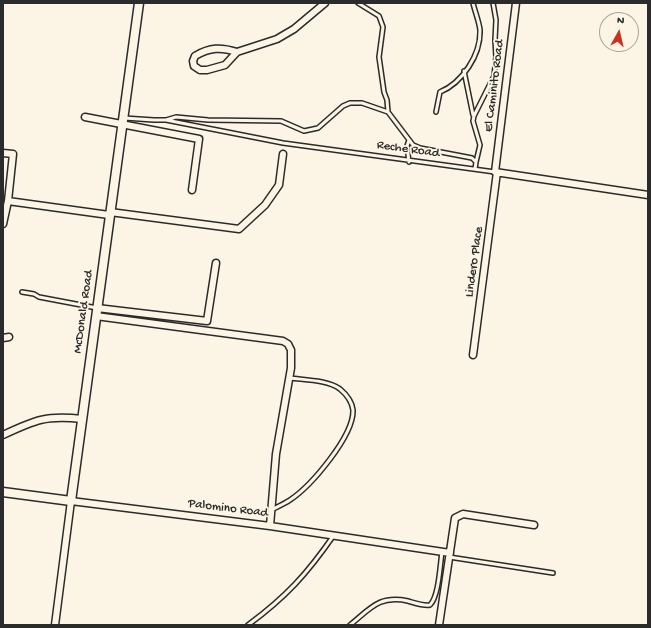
<!DOCTYPE html>
<style>
body{margin:0}
#map{position:relative;width:651px;height:628px;overflow:hidden;background:#fcf5e5;font-family:"Gochi Hand",sans-serif}
canvas{display:block}
.frame{position:absolute;inset:0;border:4px solid #2b2b2b;pointer-events:none}
.north{position:absolute;left:599px;top:12px;width:40px;height:40px;box-sizing:border-box;background:#fcf5e5;border:1px solid #a8a49b;border-radius:50%;rotate:8deg;font-size:11px;font-weight:700;line-height:16px;text-align:center;color:#2b2b2b}
.north::after{content:'';display:block;margin:auto;width:14px;height:18px;background:#c8321e;clip-path:polygon(50% 0,100% 100%,50% 72%,0 100%)}
</style>
<div id="map">
<canvas width="651" height="628"></canvas>
<div class="frame"></div>
<div class="north">N</div>
</div>
<script>
const context = document.querySelector('canvas').getContext('2d');
context.lineJoin = 'round';
function strokePath(path, color, width, dash) { context.strokeStyle = color; context.lineWidth = width; context.lineCap = dash ? 'butt' : 'round'; context.setLineDash(dash || []); context.stroke(path); }
function write(font, color, halo, rows, align = 'center') {
  context.font = font + ' "Gochi Hand",sans-serif'; context.lineWidth = 3.5; context.setLineDash([]); context.textBaseline = 'middle'; context.strokeStyle = halo; context.fillStyle = color; for (const [text, x, y, turn = 0] of rows) {
    context.save(); context.translate(x, y); context.rotate((+turn || 0) * Math.PI / 180); context.textAlign = isNaN(turn) ? turn : align; if (halo) context.strokeText(text, 0, 0); context.fillText(text, 0, 0); context.restore();
  }
}
const service = new Path2D(`
 M358 3 379 16 383 27 379 57 384 92 387 100 388 112 413 145 420 148 472 158 476 162 475 169
 M464 71 473 115
 M436 112 440 92C462 83 481 55 480 30 479 21 475 12 473 3
 M124 118 154 120H166L176 117 208 120 281 121 304 131 318 128 343 106 350 103H362L388 112
 M166 120 283 143 495 172
 M409 140 407 146 409 162
 M476 162 480 145 473 121 474 116 494 76 496 57 495 40 496 20 493 3
 M22 292 34 294 39 297 97 308
 M271 510C277 507 284 504 290 500 311 486 354 436 353 410 352 402 346 394 340 389 328 380 305 380 290 378
 M449 557 553 573
 M248 625C286 597 307 574 334 535
 M350 625C371 608 379 595 408 601 415 603 423 606 430 605 439 596 440 565 442 552`);
const minor = new Path2D(`
 M516 3 495 172 648 195
 M237 52C221 47 210 47 195 56L193 61 194 66 200 70H207L225 65 237 52 277 39 294 29 325 3
 M85 117 199 139 192 190
 M3 153 13 154 8 201
 M110 212 239 229 265 205 279 185 283 154
 M3 224 8 201 109 215
 M97 308 207 321 216 263
 M96 316 283 341 288 344 291 350V368L276 454 270 526
 M3 338 9 337
 M473 355 497 172
 M3 435C35 420 46 415 82 419
 M55 625 71 501 270 526 450 553
 M439 625 455 518 463 514 534 525`);
const tertiary = new Path2D(`
 M3 492 71 501 139 3`);
const streetNames = [
 ["El Caminito Road",495,86,-83],
 ["Reche Road",408,150,8],
 ["Lindero Place",475,262,-82],
 ["McDonald Road",84,312,-82],
 ["Palomino Road",228,509,7]
];
strokePath(service, '#2b2b2b', 6);
strokePath(minor, '#2b2b2b', 9);
strokePath(tertiary, '#2b2b2b', 11);
strokePath(service, '#fcf5e5', 3);
strokePath(minor, '#fcf5e5', 6);
strokePath(tertiary, '#fcf5e5', 8);
write('13px', '#2b2b2b', '#fcf5e5', streetNames);
</script>
